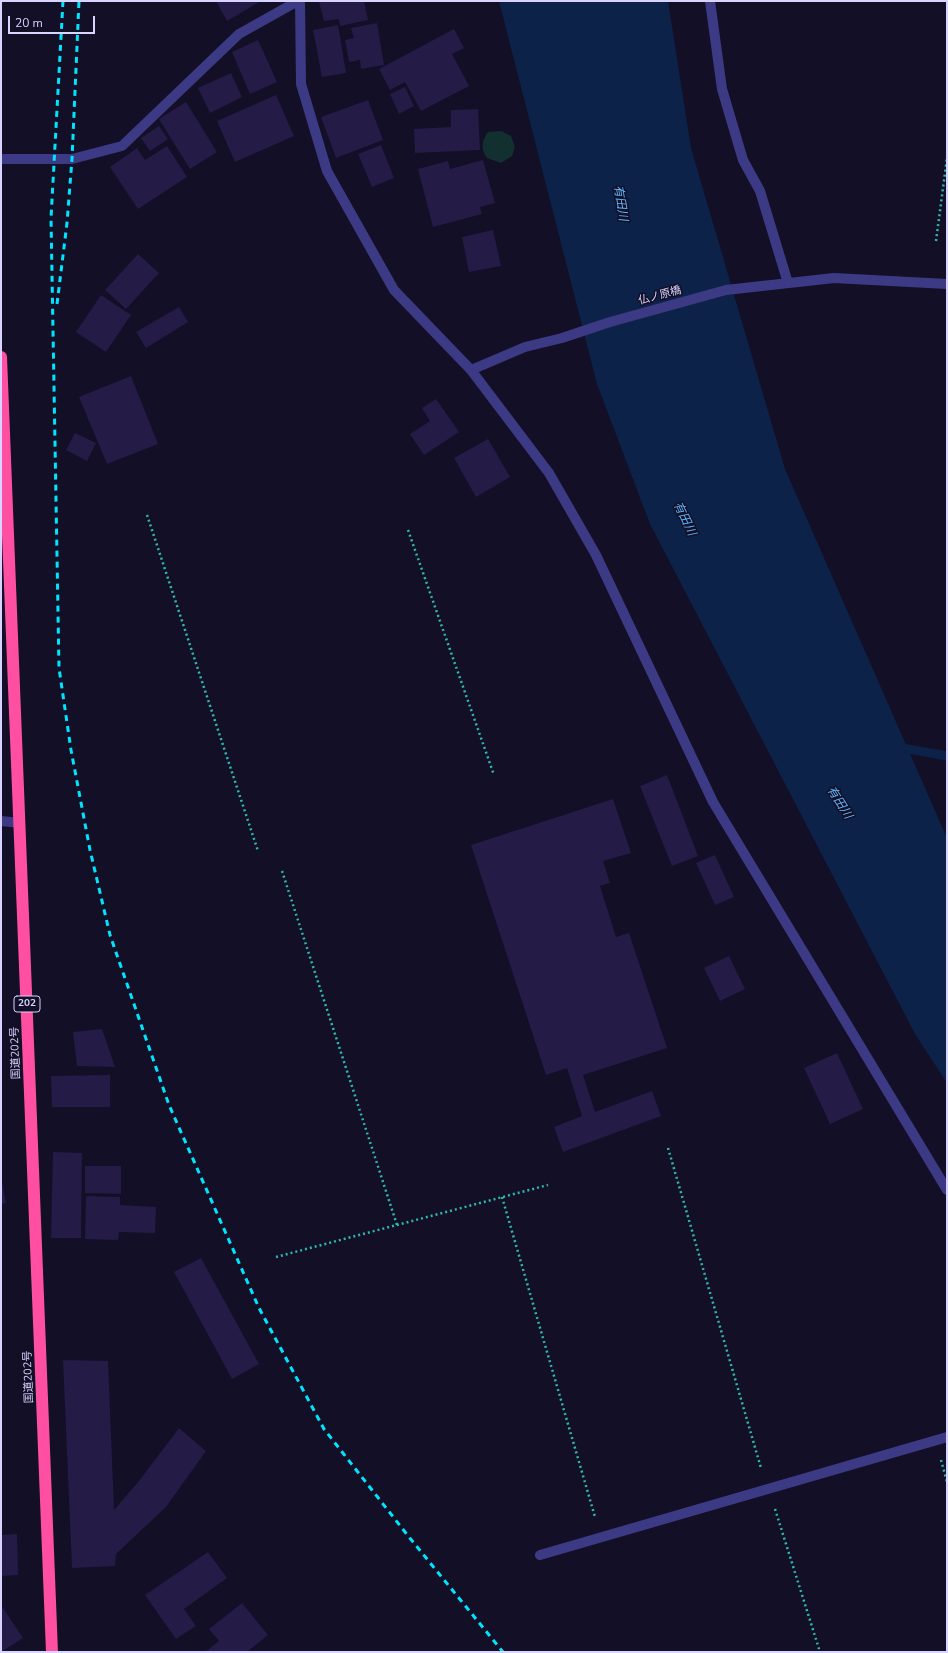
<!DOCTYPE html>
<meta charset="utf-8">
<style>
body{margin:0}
#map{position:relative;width:948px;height:1653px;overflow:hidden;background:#130f26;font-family:"Nunito Sans",sans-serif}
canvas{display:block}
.frame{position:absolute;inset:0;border:2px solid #d9d4ff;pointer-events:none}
.scale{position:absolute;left:8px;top:16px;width:87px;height:18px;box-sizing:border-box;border:2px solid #d9d4ff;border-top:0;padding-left:5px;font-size:12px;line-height:14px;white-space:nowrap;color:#d9d4ff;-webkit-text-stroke:3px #130f26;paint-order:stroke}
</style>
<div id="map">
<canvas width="948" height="1653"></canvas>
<div class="frame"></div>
<div class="scale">20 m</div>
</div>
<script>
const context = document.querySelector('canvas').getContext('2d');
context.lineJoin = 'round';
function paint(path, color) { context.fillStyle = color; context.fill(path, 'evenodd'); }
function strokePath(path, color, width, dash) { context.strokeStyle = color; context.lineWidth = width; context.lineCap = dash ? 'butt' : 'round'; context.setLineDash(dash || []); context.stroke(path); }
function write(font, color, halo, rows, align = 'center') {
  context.font = font + ' "Nunito Sans","Noto Sans JP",sans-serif'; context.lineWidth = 3; context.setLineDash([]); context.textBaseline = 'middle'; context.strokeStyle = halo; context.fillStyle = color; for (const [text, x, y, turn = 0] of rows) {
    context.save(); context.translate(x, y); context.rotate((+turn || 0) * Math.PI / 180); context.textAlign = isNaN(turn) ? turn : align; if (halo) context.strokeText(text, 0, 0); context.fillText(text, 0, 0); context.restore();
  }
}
const green = new Path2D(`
 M501 131 511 136 515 147 512 156 501 163 487 158C481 150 481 141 488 132Z`);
const water = new Path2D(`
 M499 1H668L691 148 785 469 947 838V1083L915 1034 650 524 597 384Z`);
const stream = new Path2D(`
 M897 747 947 756`);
const building = new Path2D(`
 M216 1H261L227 21Z
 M364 1 368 20 340 26 339 19 324 21 319 2Z
 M377 23 384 65 361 69 360 60 349 62 345 40 354 38 351 28Z
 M338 25 346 73 322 77 313 30Z
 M454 29 464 48 452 54 469 86 421 111 405 82 390 90 379 69Z
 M258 40 277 82 250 94 232 52Z
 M231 73 242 97 210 113 198 88Z
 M405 87 414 106 399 114 390 94Z
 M276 95 294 136 235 162 217 121Z
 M368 100 383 140 336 158 321 117Z
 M186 102 217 152 190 169 159 119Z
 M478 109 480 150 415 153 414 129 451 127V110Z
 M159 126 168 139 150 151 141 138Z
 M381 145 394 178 372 187 358 154Z
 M167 146 187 177 138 209 110 167 137 148 145 160Z
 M483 160 495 203 480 207 482 214 433 227 418 169 448 161 450 169Z
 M493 230 501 266 469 272 462 237Z
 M138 254 159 273 126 309 105 290Z
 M101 295 131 315 106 352 76 332Z
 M179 307 188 322 146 348 136 332Z
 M131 376 158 444 107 464 79 397Z
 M436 399 459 432 424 455 410 434 430 421 422 408Z
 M75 433 96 443 87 461 66 450Z
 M488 439 510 477 476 497 454 458Z
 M667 775 698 856 672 866 640 786Z
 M613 799 631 853 603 861 610 883 600 886 616 937 629 933 667 1048 583 1075 595 1112 652 1091 661 1116 563 1152 554 1127 582 1116 567 1068 546 1075 471 845Z
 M715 855 734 897 715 905 696 863Z
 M729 956 745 989 720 1001 704 968Z
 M102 1029 115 1067 77 1066 73 1032Z
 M837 1053 863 1109 830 1124 804 1068Z
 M110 1075V1107H52L51 1076Z
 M53 1152 82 1153 81 1238H51Z
 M85 1166H121V1194L85 1193Z
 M1 1176 6 1203 1 1204Z
 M86 1196 120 1197V1205L156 1207 155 1233 119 1232 118 1240 85 1239Z
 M201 1258 259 1364 232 1379 174 1272Z
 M63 1360 108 1361 114 1510 139 1481 179 1428 206 1451 166 1507 116 1554 115 1566 72 1568Z
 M17 1534 18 1575 1 1576V1535Z
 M208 1552 227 1578 184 1609 196 1626 176 1639 145 1595Z
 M242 1603 268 1635 247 1652H205L219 1641 209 1629Z
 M3 1608 23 1638 1 1652V1609Z`);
const path = new Path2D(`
 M936 241 947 158
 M147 515 258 851
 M408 530 494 775
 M282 871 397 1225
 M668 1148 761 1468
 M502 1197 595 1517
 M276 1257 548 1185
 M941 1460 947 1482
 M775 1509 820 1652`);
const minor = new Path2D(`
 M300 1 301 84 327 171 394 290 471 370 549 473 596 555 713 802 947 1190
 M710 1 722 89 743 160 760 191 788 283
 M1 159H72L122 146 239 34 298 1
 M471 370 525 347 562 338 610 322 726 290 834 278 947 284
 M1 821 20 823
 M540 1555 947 1437`);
const highway = new Path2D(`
 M1 357 52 1652`);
const rail = new Path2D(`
 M63 1 51 218 59 668 71 750 90 850 110 935 169 1105 259 1308 324 1429 409 1537 503 1652
 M57 304 67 223 72 159 79 1`);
const shields = [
 [27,1004,26]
];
const shieldNames = [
 ["202",27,1004]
];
const streetNames = [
 ["仏ノ原橋",660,296,-15],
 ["国道202号",16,1053,-92],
 ["国道202号",29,1377,-92]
];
const waterNames = [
 ["有田川",620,203,81],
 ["有田川",684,519,64],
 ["有田川",839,803,58]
];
paint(green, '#12302f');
paint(water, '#0c2248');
strokePath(stream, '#0c2248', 9);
paint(building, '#241b47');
strokePath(path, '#2fb8b0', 2.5, [2, 3]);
strokePath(minor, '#3d3a85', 10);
strokePath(highway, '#ff4fa3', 12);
strokePath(rail, '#00e5ff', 3, [6, 5]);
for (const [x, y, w] of shields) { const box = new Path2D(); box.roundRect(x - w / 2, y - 8, w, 16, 3); context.fillStyle = '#130f26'; context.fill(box); strokePath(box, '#d9d4ff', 1); }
write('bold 10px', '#d9d4ff', null, shieldNames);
write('11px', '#d9d4ff', '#130f26', streetNames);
write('italic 12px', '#62b6ff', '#130f26', waterNames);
</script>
